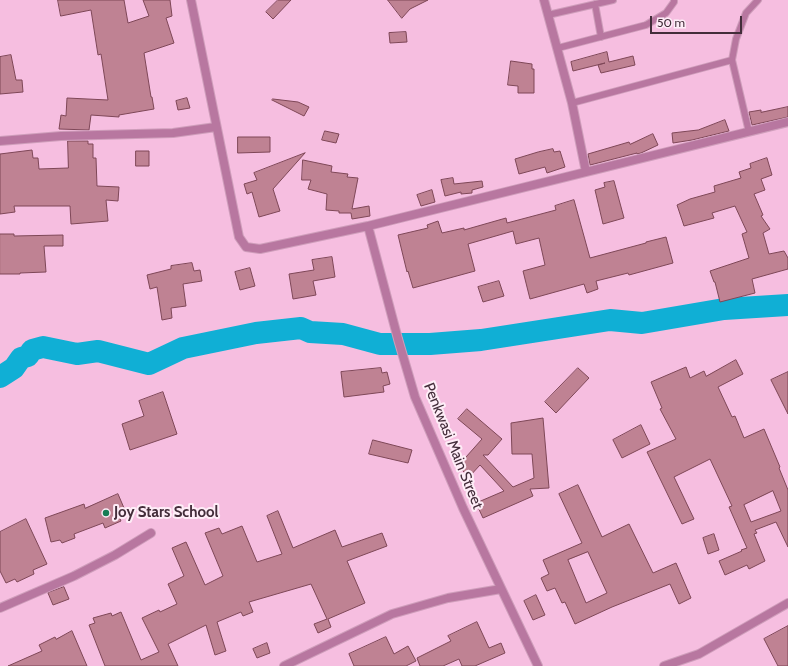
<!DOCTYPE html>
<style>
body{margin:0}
#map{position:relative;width:788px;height:666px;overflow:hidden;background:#f6bee0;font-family:Cabin,sans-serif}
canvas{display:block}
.scale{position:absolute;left:650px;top:16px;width:92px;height:18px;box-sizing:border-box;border:2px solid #432d3a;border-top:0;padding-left:5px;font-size:12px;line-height:14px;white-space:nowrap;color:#432d3a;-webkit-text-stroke:3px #feedf7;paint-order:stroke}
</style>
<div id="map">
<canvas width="788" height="666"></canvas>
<div class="scale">50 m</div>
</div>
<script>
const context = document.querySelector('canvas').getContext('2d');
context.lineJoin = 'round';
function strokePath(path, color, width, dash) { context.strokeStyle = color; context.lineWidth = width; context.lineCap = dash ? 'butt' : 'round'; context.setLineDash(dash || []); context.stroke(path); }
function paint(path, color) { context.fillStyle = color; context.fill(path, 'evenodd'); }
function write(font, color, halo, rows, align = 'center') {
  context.font = font + ' Cabin,sans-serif'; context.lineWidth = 4; context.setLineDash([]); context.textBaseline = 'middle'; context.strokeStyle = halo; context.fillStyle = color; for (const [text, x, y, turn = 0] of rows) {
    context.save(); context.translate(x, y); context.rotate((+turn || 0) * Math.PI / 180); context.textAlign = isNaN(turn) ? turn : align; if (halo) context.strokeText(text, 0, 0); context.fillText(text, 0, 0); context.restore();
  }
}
const river = new Path2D(`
 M0 377 14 368 21 358 28 356 32 350 43 347 77 354 98 351 149 364 183 348 256 333 301 328 310 332 343 334 380 344H430L481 340 610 320 642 323 724 309 788 305`);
const building = new Path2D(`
 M58 0H124L128 23 149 16 143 0H170L172 16 166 18 174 43 144 53 151 97H152L154 109 119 115V117L91 115 89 130 59 129 61 115 66 116 67 98 108 100 101 54 98 55 91 10 61 16Z
 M278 0H291L273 19 266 12Z
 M388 0H428L410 9 402 18Z
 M406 32 407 42 390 43 389 33Z
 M607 52 609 62 633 56 635 65 601 73 598 65 605 63 573 71 571 62Z
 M11 55 16 80H22L23 92 0 94V57Z
 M511 61 532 64V69H534V93H518V86L508 85Z
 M187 98 190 108 178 110 176 101Z
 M273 99 298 102 309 107 304 116 272 100Z
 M788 107V117L752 125 749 112 761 110V112Z
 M725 120 729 131 692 140 673 143 672 133 698 130Z
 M325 131 339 134 336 143 322 140Z
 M653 134 658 145 641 153 637 154V153L590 165 588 154 629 142 630 144Z
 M238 137H270V152L238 153Z
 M68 141H88V144H93V158H96L97 186 119 187 118 201 106 200 108 221 71 224 70 206H14L15 212 0 214V154L32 150 33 158H38L39 169 68 168Z
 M553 149 554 152 560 151 565 167 547 173 545 167 519 174 515 159 538 152Z
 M136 151H149V166H136Z
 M305 153 273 189 280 211 259 217 252 192 247 194 244 184 257 180 254 173Z
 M767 158 772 175 761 179 765 190 754 194 763 215 761 216 770 229 763 233 769 254 784 251 788 258V269L752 279 755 293 720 302 715 282H714L710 271 749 258 742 234 747 232 735 206 712 213 714 218 684 226 677 205 690 199 715 192 714 186 741 178 739 172 751 168 750 164Z
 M303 160 332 166 331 172 348 174 347 177 358 178 352 209 369 206 370 216 352 219 351 213H339V211L326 210 327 194 308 189 311 180H302Z
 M453 178 454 184 482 181 483 187 472 190V193L461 194V192L445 196 441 180Z
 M614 181 624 218 603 224 595 190 605 187 604 183Z
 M432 190 435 202 421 206 417 195Z
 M574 200 590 258 646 243V242L666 237 673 263 629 275 628 273 596 281 598 289 587 293 584 284 530 299 523 271 545 265 539 238 516 244 513 231 468 244 475 271 413 288 408 271 407 272 398 235 428 228 427 225 438 221 442 233 464 228V230L506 218 507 223 556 210 555 206Z
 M0 234H14V236L63 235V246H44L46 272 20 273V274H0Z
 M332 257 335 277 313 281 316 295 293 299 289 274 314 270 312 260Z
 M192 263 194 271 200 270 202 281 183 284 186 306 171 308 172 318 162 320 157 287 150 289 147 275 171 269V266Z
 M250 268 255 286 240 290 235 272Z
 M499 281 504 296 483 302 478 287Z
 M736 360 743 374 718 387 732 417 735 416 744 438 764 429 780 467 779 468 788 490V547L776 522 755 530 757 533 754 534 765 561 749 569 747 565 725 575 719 561 742 551 741 550 747 548 729 507 732 506 710 459 674 477 694 519 682 524 647 452 676 439 660 409 662 408 651 382 686 367 690 378 704 371 706 376ZM773 491 781 511 751 522 744 505Z
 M381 368 382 373 387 372 390 384 383 386 384 392 344 397 341 372Z
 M578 368 589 378 556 413 545 402Z
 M788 372V414L771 380Z
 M163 392 177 434 130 450 122 424 144 416 139 401Z
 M467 409 502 439 488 455H483L513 487 534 478 532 454H512L511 423 543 418 549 488 530 489 533 496 483 518 476 503 504 491 480 465 469 477 458 466 482 439 458 419Z
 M641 425 650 444 622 458 613 440Z
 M373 440 412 450 408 463 369 454Z
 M578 485 602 537 629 524 653 573 676 563 691 598 679 604 670 584 612 607 575 624 565 602 562 603 555 588 547 591 541 578 549 574 543 560 582 543 559 494ZM588 552 607 593 586 603 568 560Z
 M118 494 127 515 120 519 121 521 105 528 103 523 74 534 75 538 62 543 60 540 51 542 45 518 84 504 85 508Z
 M278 511 293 548 335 530 342 547 382 533 387 546 347 561 365 603 328 619 331 627 318 633 314 624 327 619 311 584 249 602 253 612 243 616 241 612 217 622 226 651 215 655 206 625 168 644 178 666H105L89 625 95 623 93 618 111 613 112 616 121 612 141 660 159 652 142 618 159 610 160 612 177 604 168 584 184 576 172 548 186 542 205 585 223 576 205 533 219 528 222 534 242 526 257 562 282 554 267 516Z
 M26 519 47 564 33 570 34 574 17 582 15 579 6 583 0 571V532Z
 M714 534 719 550 708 554 703 538Z
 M64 587 69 599 53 605 48 593Z
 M536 595 545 615 533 620 524 601Z
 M477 622 489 648 501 643 505 653 475 666H462L459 659 443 666H420L417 658 451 641 448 636Z
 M788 626V666H778L764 639Z
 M72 631 87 666H8L42 651 39 645 55 637 56 639Z
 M386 637 394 654 408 646 416 661 406 666H354L349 654Z
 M267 643 270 653 257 658 253 649Z`);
const service = new Path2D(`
 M595 4 601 37
 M548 15 613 0
 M558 48 646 25 666 13 674 2V0
 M572 103 732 60
 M749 132 732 60 736 39 746 13 758 0`);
const minor = new Path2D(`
 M191 0 239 237 246 247 260 249 368 226 788 122
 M544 0 572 103 586 172
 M0 141 61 136 173 133 216 127
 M368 226 398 339 415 397 463 508 538 666
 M0 608 74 576 115 555 151 533
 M284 666 392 614 448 598 501 589
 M664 666 699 654 788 603`);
const markers = [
 [106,513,4,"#177d56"]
];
const streetNames = [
 ["Penkwasi Main Street",453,446,68]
];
const poiNames = [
 ["Joy Stars School",114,513]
];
strokePath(river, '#10afd5', 22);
paint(building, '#bf8293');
strokePath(building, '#7e4757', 1);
strokePath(service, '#cf9ebb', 8);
strokePath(minor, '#cf9ebb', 10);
strokePath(service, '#b877a0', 6);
strokePath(minor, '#b877a0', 8);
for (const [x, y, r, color] of markers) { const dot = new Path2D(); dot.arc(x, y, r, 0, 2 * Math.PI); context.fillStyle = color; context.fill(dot); strokePath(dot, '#feedf7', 1.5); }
write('15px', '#432d3a', '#feedf7', streetNames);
write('bold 15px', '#432d3a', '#feedf7', poiNames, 'left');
</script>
